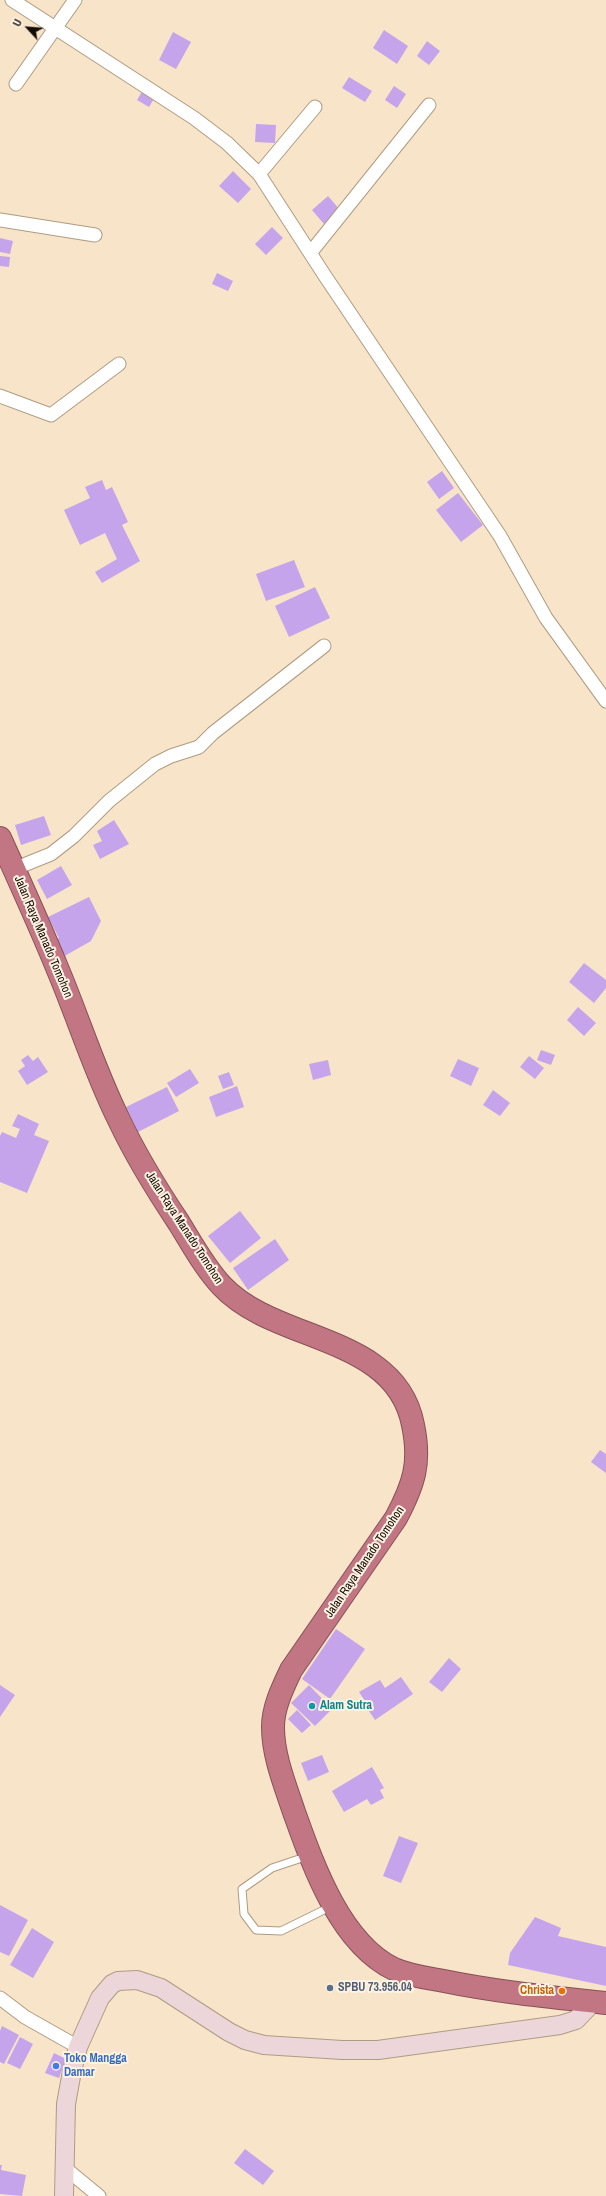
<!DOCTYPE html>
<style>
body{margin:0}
#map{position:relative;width:606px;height:2196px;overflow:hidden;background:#f8e4c9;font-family:"Archivo Narrow",sans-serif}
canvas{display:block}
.north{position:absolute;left:8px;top:8px;width:40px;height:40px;-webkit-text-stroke:3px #fef2e2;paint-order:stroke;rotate:296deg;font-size:11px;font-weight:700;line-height:16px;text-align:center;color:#130c04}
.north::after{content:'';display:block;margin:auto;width:14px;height:18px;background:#130c04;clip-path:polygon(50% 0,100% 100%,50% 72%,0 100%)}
</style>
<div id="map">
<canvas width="606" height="2196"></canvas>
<div class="north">U</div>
</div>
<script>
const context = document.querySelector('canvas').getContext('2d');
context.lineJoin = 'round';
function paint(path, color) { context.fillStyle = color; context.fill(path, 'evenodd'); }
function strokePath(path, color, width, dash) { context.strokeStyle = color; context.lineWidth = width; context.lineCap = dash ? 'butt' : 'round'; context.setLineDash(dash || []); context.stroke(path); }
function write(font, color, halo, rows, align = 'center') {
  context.font = font + ' "Archivo Narrow",sans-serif'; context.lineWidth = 4; context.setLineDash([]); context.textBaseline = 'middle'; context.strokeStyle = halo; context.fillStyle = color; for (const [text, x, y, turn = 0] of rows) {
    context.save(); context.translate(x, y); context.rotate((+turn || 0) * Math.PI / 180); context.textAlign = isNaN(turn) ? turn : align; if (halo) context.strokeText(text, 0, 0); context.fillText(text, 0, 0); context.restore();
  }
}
const building = new Path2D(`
 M384 30 408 46 397 64 373 48Z
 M173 32 191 42 176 69 159 60Z
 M427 41 440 51 429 65 417 56Z
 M349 77 372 91 365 102 342 88Z
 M394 86 406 94 397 108 385 100Z
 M143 90 155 97 149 107 137 100Z
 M256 124 276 125 275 143 255 142Z
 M233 171 251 189 238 203 219 186Z
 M328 196 340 210 324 224 312 210Z
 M272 227 283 238 266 255 255 244Z
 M0 238 13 241 10 254 0 252Z
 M0 256 10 257 9 267 0 266Z
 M217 273 233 281 228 291 212 284Z
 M442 471 454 488 439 499 427 482Z
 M102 480 106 490 112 487 128 522 122 525 140 561 102 583 95 572 117 559 105 533 80 545 64 510 90 498 85 487Z
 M458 493 483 525 461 542 436 510Z
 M294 560 305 587 266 601 256 574Z
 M315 587 330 618 289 637 275 606Z
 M44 816 51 835 21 845 15 825Z
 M114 820 129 844 100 859 93 845 102 841 97 831Z
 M61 866 72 885 47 899 37 880Z
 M89 897 101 921 91 941 61 958 52 942 59 938 48 917Z
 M584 963 606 980V988L594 1003 569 982Z
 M578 1007 596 1023 584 1036 567 1020Z
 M541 1050 555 1055 551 1065 537 1060Z
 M28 1055 33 1061 38 1057 48 1072 27 1085 18 1071 25 1066 21 1060Z
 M529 1056 544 1068 535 1079 520 1067Z
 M458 1059 479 1068 471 1086 450 1076Z
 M328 1060 331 1075 313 1080 309 1064Z
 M190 1069 199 1083 176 1097 167 1083Z
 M229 1072 234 1085 223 1089 218 1076Z
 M237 1086 244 1107 216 1117 209 1097Z
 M167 1087 179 1111 138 1132 126 1107Z
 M493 1090 510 1103 500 1116 483 1105Z
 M18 1114 39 1124 34 1135 49 1141 27 1193 0 1182V1136L2 1132 16 1138 20 1129 12 1126Z
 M240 1211 261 1238 230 1263 208 1236Z
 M275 1239 289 1260 248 1290 233 1268Z
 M600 1450 606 1454V1473L591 1462Z
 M336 1629 365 1649 330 1699 302 1679Z
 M449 1658 461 1669 442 1692 429 1682Z
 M401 1677 413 1694 375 1720 363 1702 365 1701 359 1692 380 1680 385 1688Z
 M0 1685 15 1695 0 1717Z
 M309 1685 332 1709 315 1726 291 1703Z
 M297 1710 311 1725 302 1733 288 1719Z
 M322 1755 329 1772 308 1781 301 1763Z
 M372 1767 384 1788 380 1790 384 1798 371 1805 367 1799 344 1812 332 1791Z
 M399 1836 418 1843 401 1883 383 1876Z
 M0 1905 28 1920 9 1956 0 1952Z
 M535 1917 561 1928 558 1936 606 1947V1986L508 1965 510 1953Z
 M32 1928 54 1942 33 1978 10 1965Z
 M2 2026 19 2035 4 2064 0 2062V2031Z
 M20 2037 33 2044 20 2069 7 2063Z
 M54 2053 66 2059 59 2078 45 2073Z
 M245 2149 274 2171 263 2185 234 2163Z
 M0 2165H2L1 2170 26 2175 22 2196 0 2194Z`);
const lane = new Path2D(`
 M308 1856 272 1868 242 1889 244 1914 256 1930 281 1931 332 1906`);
const street = new Path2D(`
 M12 0 194 118 227 143 259 174 325 276 500 536 546 618 606 701
 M16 84 75 0
 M259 174 315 107
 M0 220 95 235
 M311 252 429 105
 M0 396 51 415 119 364
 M14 869 51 854 74 836 109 801 155 764 171 756 199 747 213 733 324 646
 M0 1998 25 2017 78 2047
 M65 2168 99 2196`);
const secondary = new Path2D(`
 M64 2196 66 2104 72 2071 78 2047 100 1998 112 1984 118 1981 137 1980 161 1988 229 2032 245 2040 264 2045 342 2050H378L560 2025 576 2020 593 2002`);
const highway = new Path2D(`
 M0 838C20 882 40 926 58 970 79 1020 95 1072 119 1120 136 1156 157 1190 179 1223 192 1244 205 1268 222 1286 275 1343 396 1334 413 1425 421 1463 414 1484 396 1518L291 1670C283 1687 273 1707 273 1727 273 1756 285 1785 294 1812 313 1865 340 1943 394 1969 410 1976 428 1978 444 1981 497 1992 552 1997 606 2003`);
const markers = [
 [312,1706,4,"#0f9aa8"],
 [330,1988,4,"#5c6f8a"],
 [562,1991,4,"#e8710a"],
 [56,2066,4,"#3f7fe0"]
];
const streetNames = [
 ["Jalan Raya Manado Tomohon",43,937,67],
 ["Jalan Raya Manado Tomohon",184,1228,57],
 ["Jalan Raya Manado Tomohon",365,1562,-56]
];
const cultureNames = [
 ["Alam Sutra",320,1706]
];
const serviceNames = [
 ["SPBU 73.956.04",338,1988]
];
const foodNames = [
 ["Christa",554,1991]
];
const shopNames = [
 ["Toko Mangga",64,2059],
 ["Damar",64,2073]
];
paint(building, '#c6a4eb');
strokePath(lane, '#ae9c82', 9);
strokePath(street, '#ae9c82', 15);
strokePath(secondary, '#ae9c82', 20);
strokePath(highway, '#855157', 24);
strokePath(lane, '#fff', 7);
strokePath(street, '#fff', 13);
strokePath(secondary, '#edd6da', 18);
strokePath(highway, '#c27684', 22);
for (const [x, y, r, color] of markers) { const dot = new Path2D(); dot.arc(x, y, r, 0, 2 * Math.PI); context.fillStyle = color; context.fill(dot); strokePath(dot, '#fef2e2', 1.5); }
write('12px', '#130c04', '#fef2e2', streetNames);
write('bold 12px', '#0d838f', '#fef2e2', cultureNames, 'left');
write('bold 12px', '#4e5e75', '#fef2e2', serviceNames, 'left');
write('bold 12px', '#c56008', '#fef2e2', foodNames, 'right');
write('bold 12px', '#366cbe', '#fef2e2', shopNames, 'left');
</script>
